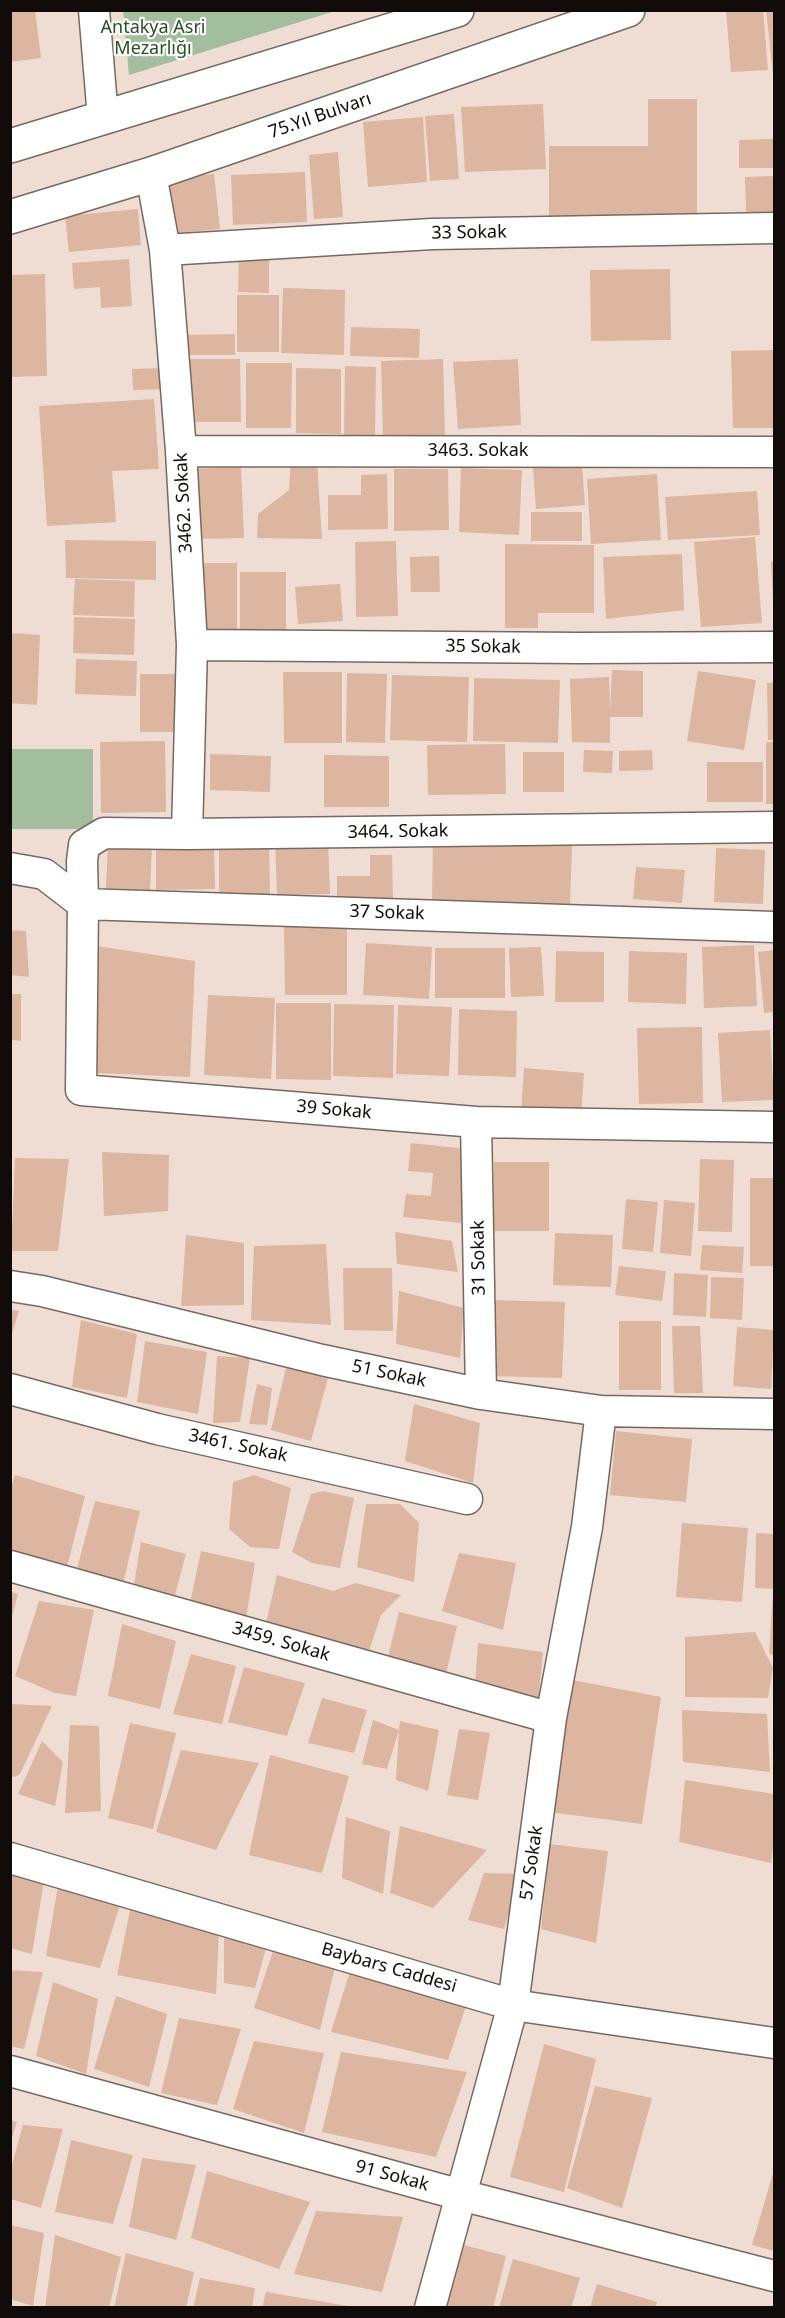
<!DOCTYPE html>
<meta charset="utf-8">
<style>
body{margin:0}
#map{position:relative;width:785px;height:2318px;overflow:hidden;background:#efddd3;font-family:"Noto Sans",sans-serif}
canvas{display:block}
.frame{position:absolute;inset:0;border:12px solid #110c09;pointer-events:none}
</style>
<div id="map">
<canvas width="785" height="2318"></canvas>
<div class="frame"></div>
</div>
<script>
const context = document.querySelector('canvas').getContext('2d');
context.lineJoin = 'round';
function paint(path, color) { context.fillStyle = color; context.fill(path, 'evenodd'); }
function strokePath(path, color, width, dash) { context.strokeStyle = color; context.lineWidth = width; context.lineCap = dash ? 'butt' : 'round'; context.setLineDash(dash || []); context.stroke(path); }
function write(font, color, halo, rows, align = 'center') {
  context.font = font + ' "Noto Sans",sans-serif'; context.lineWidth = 4.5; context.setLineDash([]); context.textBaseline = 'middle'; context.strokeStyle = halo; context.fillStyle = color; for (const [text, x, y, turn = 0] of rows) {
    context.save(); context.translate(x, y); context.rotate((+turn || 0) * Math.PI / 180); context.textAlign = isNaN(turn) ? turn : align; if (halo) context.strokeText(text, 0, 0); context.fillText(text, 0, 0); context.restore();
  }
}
const green = new Path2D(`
 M123 10H335V11L129 75Z
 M11 749H93V829H11Z`);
const building = new Path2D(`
 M10 10H35L41 58 10 62Z
 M726 10H763L768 70 731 72Z
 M766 10H774V73L773 74Z
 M648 99H697V217H549V146H648Z
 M543 104 546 169 465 172 461 107Z
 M454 114 459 179 430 181 425 116Z
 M423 117 427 182 368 187 363 122Z
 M774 139V168H739V140Z
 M338 152 343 217 314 219 309 155Z
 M305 172 307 222 233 225 231 175Z
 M214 174 220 229 168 234 162 179Z
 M774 176V212H746L745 177Z
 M138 209 141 245 69 252 65 216Z
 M239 251H269V293L238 292Z
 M129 259 132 306 101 308 100 287 74 289 72 263Z
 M670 269 671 340 591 341 590 270Z
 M45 274 47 376 10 377V275Z
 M283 288 345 290 344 355 281 353Z
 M237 295H279V352H237Z
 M351 327 420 329 419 358 350 356Z
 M235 334V355H186V335Z
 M774 350V428H733L731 351Z
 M186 359H240L241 422H187Z
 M443 359 445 436 383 437 381 361Z
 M518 359 521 425 458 429 453 362Z
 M246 363H292L291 428H246Z
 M345 366 376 367 375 436H344Z
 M169 368V389L133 390 132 369Z
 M296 368 341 369V434L296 433Z
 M154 399 159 469 112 471 116 522 47 526 39 406Z
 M581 451 585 505 536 509 532 455Z
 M291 460 317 462 322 539 257 538 258 514 289 490Z
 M241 467 244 538 189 539 187 469Z
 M461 468 522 470 519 535 459 532Z
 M394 469H448L449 530 394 531Z
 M387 474 388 529 328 530V495H361V475Z
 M657 474 661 540 591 544 587 479Z
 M757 491 760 535 668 540 665 497Z
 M531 512H582V541H531Z
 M755 537 762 623 701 627 694 542Z
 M65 540 156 541V580L66 578Z
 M396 541 398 616 356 617 355 542Z
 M505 544 594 545V613H538V628H505Z
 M682 554 684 610 606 619 603 557Z
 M439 556 440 592H411L410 557Z
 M771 562H774V601H773Z
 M198 563H237V637H203Z
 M240 572H286V631H240Z
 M75 579 135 581 134 617 73 615Z
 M340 584 343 621 298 624 295 587Z
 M74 617 135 619 134 655 73 653Z
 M10 633 40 635 37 705 10 703Z
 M76 659 137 661 136 696 75 694Z
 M612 670 643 671V717H610V743L572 742 570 679 609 677 610 711Z
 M698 671 756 680 744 750 687 741Z
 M283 672H342V743H284Z
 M347 673 387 674 385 743 346 742Z
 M140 674H183L184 732H140Z
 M392 675 469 677 467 742 390 740Z
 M474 678 560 680 558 743 473 741Z
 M767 683H774V740H768Z
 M165 741 166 812 101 813 100 742Z
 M766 742H774V804H766Z
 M505 744 506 794 428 795 427 745Z
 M584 750 613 751 612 773 583 772Z
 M652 750 653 770 619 771V751Z
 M523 752H564V792H523Z
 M210 754 271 756 270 792 210 790Z
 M324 755 389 756V807H324Z
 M707 762H763V802H707Z
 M328 839 330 894 277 895 275 841Z
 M433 840 572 845 570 907 432 903Z
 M108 844 152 846 150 890 106 888Z
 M156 844H214L215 889 156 890Z
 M269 844 270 895H219V845Z
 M716 848 765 850 763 904 714 902Z
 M370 855H392L393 898H337V876H370Z
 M636 867 685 870 682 903 633 899Z
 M284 922H347V995H285Z
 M10 930 26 931 29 977 10 975Z
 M366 943 432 947 429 999 363 995Z
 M754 945 757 1006 704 1008 702 947Z
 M97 946 195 961 190 1077 96 1073Z
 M541 947 544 996 511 997 509 948Z
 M435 948H505V998H435Z
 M774 950V1012L764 1013 758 952Z
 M556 951 604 952V1002H555Z
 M629 951 687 953 686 1004 628 1002Z
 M10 994H21V1041L10 1040Z
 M208 995 275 998 271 1079 204 1075Z
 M276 1003H331V1080L276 1079Z
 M334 1004 394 1005 393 1078 333 1076Z
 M398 1005 452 1007 449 1076 396 1074Z
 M459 1009 517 1011 516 1077 458 1075Z
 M702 1027 703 1103 639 1104 637 1028Z
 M770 1030 774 1100 722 1102 718 1033Z
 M524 1068 584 1073 581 1117 521 1113Z
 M411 1143 468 1149 461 1223 403 1217 406 1194 431 1196 433 1173 408 1171Z
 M102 1152 169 1155 168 1211 104 1216Z
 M15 1158 69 1159 58 1251H11Z
 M700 1159 734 1160 732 1232 698 1231Z
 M494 1162H549V1231H494Z
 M750 1178H774V1266H750Z
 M626 1199 658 1202 653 1252 622 1249Z
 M664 1200 695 1203 691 1256 660 1253Z
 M395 1232 452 1241 458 1272 397 1264Z
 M555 1233 613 1235 611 1287 553 1285Z
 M186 1235 244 1243V1305L181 1306Z
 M326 1244 331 1325 251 1320 254 1246Z
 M702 1245 744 1247 742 1273 700 1270Z
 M619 1266 666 1271 662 1301 615 1295Z
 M343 1268H392L393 1331 344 1330Z
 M674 1273 708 1275 706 1317 673 1315Z
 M711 1277 744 1278 742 1320 710 1318Z
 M399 1291 464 1308 460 1358 396 1344Z
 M491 1300 565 1302 562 1378 488 1376Z
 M10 1309 19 1311 11 1337H10Z
 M81 1320 137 1334 127 1398 72 1387Z
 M619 1321H661V1390H619Z
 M672 1326H700L703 1393H674Z
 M737 1327 774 1330 771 1389 733 1386Z
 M145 1341 207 1352 198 1414 137 1402Z
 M217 1356 250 1358 240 1422 213 1423Z
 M286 1368 328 1378 311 1441 271 1430Z
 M257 1384 272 1388 267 1425 249 1424Z
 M414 1404 480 1423 473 1483 405 1461Z
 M616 1431 692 1439 686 1502 610 1495Z
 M15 1475 85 1496 66 1571 10 1553V1490Z
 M254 1475 291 1488 279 1549 250 1547 229 1529 233 1482Z
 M323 1491 354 1498 340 1568 312 1563 292 1552 311 1494Z
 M95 1501 140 1511 123 1584 77 1569Z
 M366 1504H400L419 1523 414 1582 357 1567Z
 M682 1523 748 1528 742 1602 676 1597Z
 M756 1533 774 1534V1589L755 1588Z
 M141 1542 186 1554 175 1595 134 1584Z
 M201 1551 255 1563 245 1624 190 1603Z
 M459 1553 516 1563 503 1630 442 1611Z
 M277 1575 333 1591 356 1583 401 1595 381 1615 367 1657 265 1628Z
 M10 1592 18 1594 11 1620H10Z
 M773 1593H774V1655L769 1654Z
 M39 1601 94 1610 76 1696 55 1693 15 1676Z
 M399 1612 457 1626 446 1674 388 1657Z
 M122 1624 176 1641 160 1709 108 1696Z
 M755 1632 773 1668 768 1698 685 1697V1637Z
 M478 1643 543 1652 538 1703 475 1685Z
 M191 1654 236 1666 222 1724 173 1714Z
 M244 1667 305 1683 287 1736 228 1722Z
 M567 1679 661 1697 642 1824 548 1812Z
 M322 1698 367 1710 354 1753 308 1743Z
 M10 1704 52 1706 20 1774 15 1777H10Z
 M682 1710 767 1714 770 1772 683 1762Z
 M373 1720 399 1730 400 1721 439 1730 428 1791 396 1780 399 1730 387 1769 362 1764Z
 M130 1723 176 1733 153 1829 108 1818Z
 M70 1725 99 1726 101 1811 65 1813Z
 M459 1729 490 1733 478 1800 447 1795Z
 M42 1741 63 1762 55 1806 18 1794Z
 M181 1750 259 1763 216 1850 156 1832Z
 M270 1755 349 1776 322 1873 249 1855Z
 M685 1780 774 1794V1839L771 1863 679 1842Z
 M346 1817 390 1831 383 1894 342 1878Z
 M400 1826 487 1850 433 1908 390 1893Z
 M550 1844 608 1851 596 1943 541 1929Z
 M484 1873 520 1874 504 1929 468 1920Z
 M10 1874 44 1881 32 1954 10 1948Z
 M58 1886 122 1899 100 1968 46 1956Z
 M132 1900 219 1932 216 1994 117 1975Z
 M224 1931 268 1941 255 1988 224 1983Z
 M274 1948 336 1963 320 2030 254 2008Z
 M352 1965 468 2000 448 2060 331 2032Z
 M10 1970 43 1972 24 2049 10 2046Z
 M53 1982 98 1999 86 2074 36 2056Z
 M116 1996 167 2014 149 2087 94 2069Z
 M179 2018 241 2029 217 2105 161 2093Z
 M254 2041 324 2053 304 2133 233 2109Z
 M544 2044 596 2059 564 2192 510 2177Z
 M341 2052 467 2072 436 2157 322 2132Z
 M595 2086 652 2098 622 2208 567 2188Z
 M10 2120 17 2122 11 2140H10Z
 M23 2125 63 2129 41 2208 10 2199V2172Z
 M71 2140 133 2155 113 2224 55 2212Z
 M142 2158 196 2165 176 2240 129 2227Z
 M774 2170V2251L752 2245Z
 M207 2171 310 2202 279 2269 191 2238Z
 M316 2211 403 2217 382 2292 294 2274Z
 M10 2225 44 2233 33 2306 10 2299Z
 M55 2235 121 2257 109 2308H45Z
 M456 2243 506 2256 493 2308H440Z
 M126 2253 194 2272 186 2308H114Z
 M513 2259 580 2278 571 2308H499Z
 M200 2278 255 2288 252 2308H193Z
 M597 2284 657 2302 655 2308H590Z
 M266 2292 348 2306V2308H262Z`);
const street = new Path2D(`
 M94 10 103 118
 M151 174 165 250 181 451 192 645 187 834
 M165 250 432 234 774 228
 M181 451 774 452
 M192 645 580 648 774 647
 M774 827 187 834 104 833 84 845 82 861 83 904 81 1090 476 1122 774 1127
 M10 868 44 874 83 904 774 927
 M476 1122 481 1394
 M10 1286 42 1291 322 1360 481 1394 601 1411 774 1414
 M10 1389 157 1429 467 1499
 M10 1566 551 1718
 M10 1858 513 2005 774 2043
 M10 2071 461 2195 774 2276
 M430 2308 513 2005 551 1718 587 1527 601 1411`);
const secondary = new Path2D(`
 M10 146 457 10
 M10 217 151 174 628 10`);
const parkNames = [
 ["Antakya Asri",153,28],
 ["Mezarlığı",153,49]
];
const streetNames = [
 ["75.Yıl Bulvarı",320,116,-19],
 ["33 Sokak",469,233,-1],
 ["3463. Sokak",478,451],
 ["3462. Sokak",184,503,-93],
 ["35 Sokak",483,647,1],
 ["3464. Sokak",398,832,-1],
 ["37 Sokak",387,913,2],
 ["39 Sokak",334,1110,5],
 ["31 Sokak",479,1258,-91],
 ["51 Sokak",389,1374,12],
 ["3461. Sokak",238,1446,12],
 ["3459. Sokak",281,1642,16],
 ["57 Sokak",532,1863,-82],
 ["Baybars Caddesi",389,1968,16],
 ["91 Sokak",392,2176,15]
];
paint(green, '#a3bd9f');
paint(building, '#dcb6a0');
strokePath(street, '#786960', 33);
strokePath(secondary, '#786960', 36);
strokePath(street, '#fff', 30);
strokePath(secondary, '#fff', 33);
write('18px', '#274f22', '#fff', parkNames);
write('18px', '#110c09', '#fff', streetNames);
</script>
